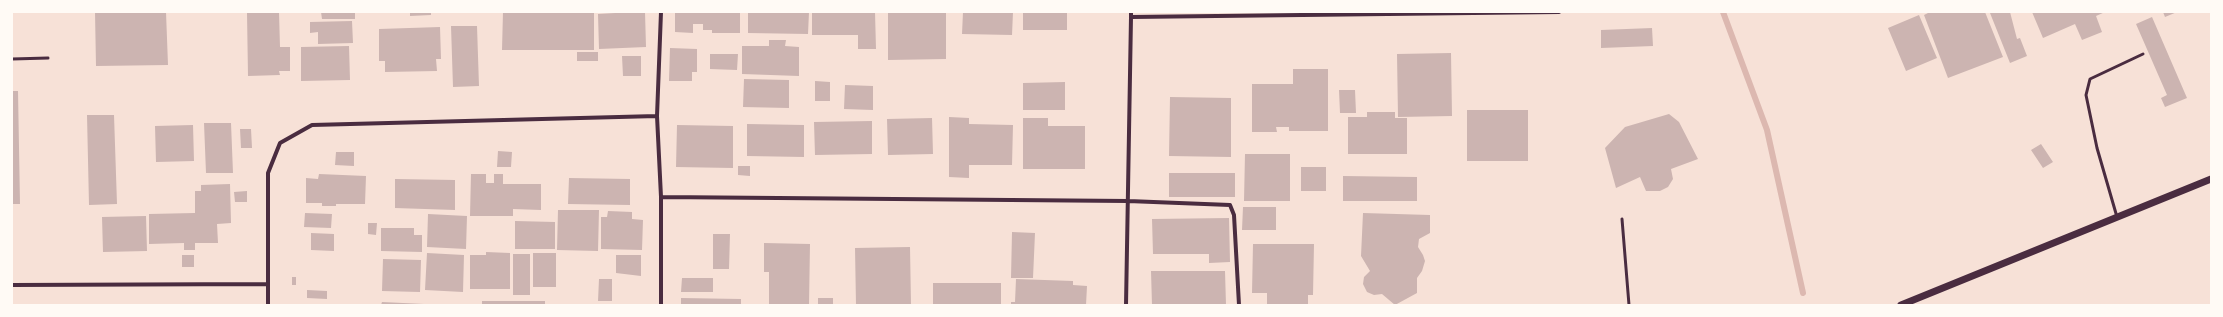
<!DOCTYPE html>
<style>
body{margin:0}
#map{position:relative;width:2223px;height:317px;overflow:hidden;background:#f7e1d7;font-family:Bitter,serif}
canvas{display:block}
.frame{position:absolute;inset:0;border:13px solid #fffaf5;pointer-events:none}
</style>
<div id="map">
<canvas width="2223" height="317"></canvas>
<div class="frame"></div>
</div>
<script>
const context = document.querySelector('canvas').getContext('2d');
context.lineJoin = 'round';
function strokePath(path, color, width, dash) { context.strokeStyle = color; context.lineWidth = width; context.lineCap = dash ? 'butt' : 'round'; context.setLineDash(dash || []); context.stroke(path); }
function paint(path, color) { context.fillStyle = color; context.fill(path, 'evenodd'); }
const stream = new Path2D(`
 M1723 12 1767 130 1803 293`);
const building = new Path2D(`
 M95 12H166L168 65 96 66Z
 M279 12 280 47H290V71H279L280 75 248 76 247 13Z
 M321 12H355V19H322Z
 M410 12H431V15L410 16Z
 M503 12H594V50H502Z
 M632 12H645L646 47 599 49 598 14Z
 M675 12H740V33H712V30H703V24H693V33L675 32Z
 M748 12H809L808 34 748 33Z
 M812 12H875L876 49H858V35H812Z
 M888 12H946V59L888 60Z
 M963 12H1013L1012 35 962 34Z
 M1023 12H1067V30H1023Z
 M1930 12H1985L2003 57 1948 78 1924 15Z
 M1994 12H2010L2017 39 2020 38 2027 56 2010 63 1990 13Z
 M2032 12H2105L2096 16 2102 32 2082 40 2075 24 2043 38Z
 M2163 12H2177L2165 17Z
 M1919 15 1937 58 1906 71 1888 28Z
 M2152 17 2187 98 2165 107 2161 98 2167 95 2136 24Z
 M352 21 353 43 318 44V32L310 33V22Z
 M451 26H477L479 86 453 87Z
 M440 27 441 59H436L437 71 385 72V61H379V29Z
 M1652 28 1653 46 1601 48V30Z
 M769 40H786L785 46 799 47V76L742 74V46H769Z
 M349 46 350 80 301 81V47Z
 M670 48 697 49V72H692V81H669Z
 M577 52H598V61H577Z
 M1451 53 1452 116 1398 117 1397 54Z
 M710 54H738L737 70 710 69Z
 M622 56H641V76H623Z
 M1293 69H1328V131H1289V127H1276L1277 132H1252V84H1293Z
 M744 79 789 80V108L743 107Z
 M815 81 830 82V101H815Z
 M1065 82V110H1023V83Z
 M845 85 873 86V110L844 109Z
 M1339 90H1355L1356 113H1340Z
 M12 91H18L20 204H12Z
 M1170 97 1231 98V157L1169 156Z
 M1467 110H1528V161H1467Z
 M1367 112H1395V118H1407V154H1348V117H1367Z
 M1669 114 1679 122 1698 159 1671 169 1673 179 1668 187 1660 191H1646L1640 177 1616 188 1605 148 1625 127Z
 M87 115H114L117 204 89 205Z
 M949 117 969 118V124L1013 125 1012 165H969V178L949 177Z
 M932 118 933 154 888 155 887 119Z
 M1023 118H1048V126H1085V169H1023Z
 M872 121V154L815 155 814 122Z
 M204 123H231L233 173H206Z
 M747 124 804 125V157L747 156Z
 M193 125 194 161 156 162 155 126Z
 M677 125 733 126V168L676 167Z
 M240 129H251L252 148H241Z
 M2041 144 2053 162 2043 168 2031 150Z
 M498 151 512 152 511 167H497Z
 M336 152H354V166L335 165Z
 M1245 154H1290V201H1244Z
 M738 166H750V176L738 175Z
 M1301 167H1326V191H1301Z
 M1169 173H1235V197H1169Z
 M319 174 366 176 365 204H336V206H322V203H306V178L318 179Z
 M471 174H486V183H494V174H503V184H541V210L513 209V216H470Z
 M1343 176 1417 177V201H1343Z
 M569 178 630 179V205L568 204Z
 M395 179 455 180V210L395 208Z
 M230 184 231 223 217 224 218 243H195V250H184V243L149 244V214L195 213V191H201V185Z
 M247 191V202H235L234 192Z
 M1243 207H1276V230H1242Z
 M558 210H599L598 251 557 250Z
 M608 211 632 212V219L643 220 642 250 601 249V217H607Z
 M305 213 332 214 331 228 304 227Z
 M1363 213 1430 215V233L1419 239 1418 247 1423 255 1425 261 1422 271 1417 278V293L1395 305 1382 294 1374 295 1367 292 1363 284 1364 277 1370 271 1361 256Z
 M428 214 467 216 466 249 427 247Z
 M146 216 147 251 103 252 102 217Z
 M1229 218 1230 262 1209 263V254H1153L1152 219Z
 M515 221 555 222V249H515Z
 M368 223H377L376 235 368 234Z
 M381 228H414V235H422V252L381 251Z
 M1012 232 1035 233 1033 278H1011Z
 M311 233 334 234V251L311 250Z
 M713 234H730L729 269H713Z
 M764 243 810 244 809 305H769V272H764Z
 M1253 244H1314L1313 295H1308V305H1267V293H1252Z
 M910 247 911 305H856L855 248Z
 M486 252 510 253V289H470V255H486Z
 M427 253 464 255 463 292 425 290Z
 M533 253H556V287H533Z
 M513 254H530V295H513Z
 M182 255H194V267H182Z
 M616 255H641V276L616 273Z
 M383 259 421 260 420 292 382 291Z
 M1151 271H1225L1226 305H1152Z
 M292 277H296V285H292Z
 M682 278H713V292H681Z
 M599 279H612V301H598Z
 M1016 279 1073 281V285L1087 286 1086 305H1011V302H1015Z
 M933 283H1001V305H933Z
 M307 290 327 291V299L307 298Z
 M681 298 741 299V305H681Z
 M818 298H833V305H818Z
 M482 301H545V305H482Z
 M382 302 424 304V305H381Z`);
const service = new Path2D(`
 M12 59 48 58
 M2117 217 2097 148 2086 95 2090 79 2143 54
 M1622 219 1629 305`);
const minor = new Path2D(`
 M1131 12V17L1559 12
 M661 197 1128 201 1230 205 1234 215 1239 305
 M12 285 268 284
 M268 305V173L280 143 312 125 657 116
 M661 305V197L657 116 661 12
 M1126 305 1131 17`);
const tertiary = new Path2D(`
 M1901 305 2211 179`);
strokePath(stream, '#dcb8b0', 6);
paint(building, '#ccb4b1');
strokePath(service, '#4a2c40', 3);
strokePath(minor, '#4a2c40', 4);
strokePath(tertiary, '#4a2c40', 7);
</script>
